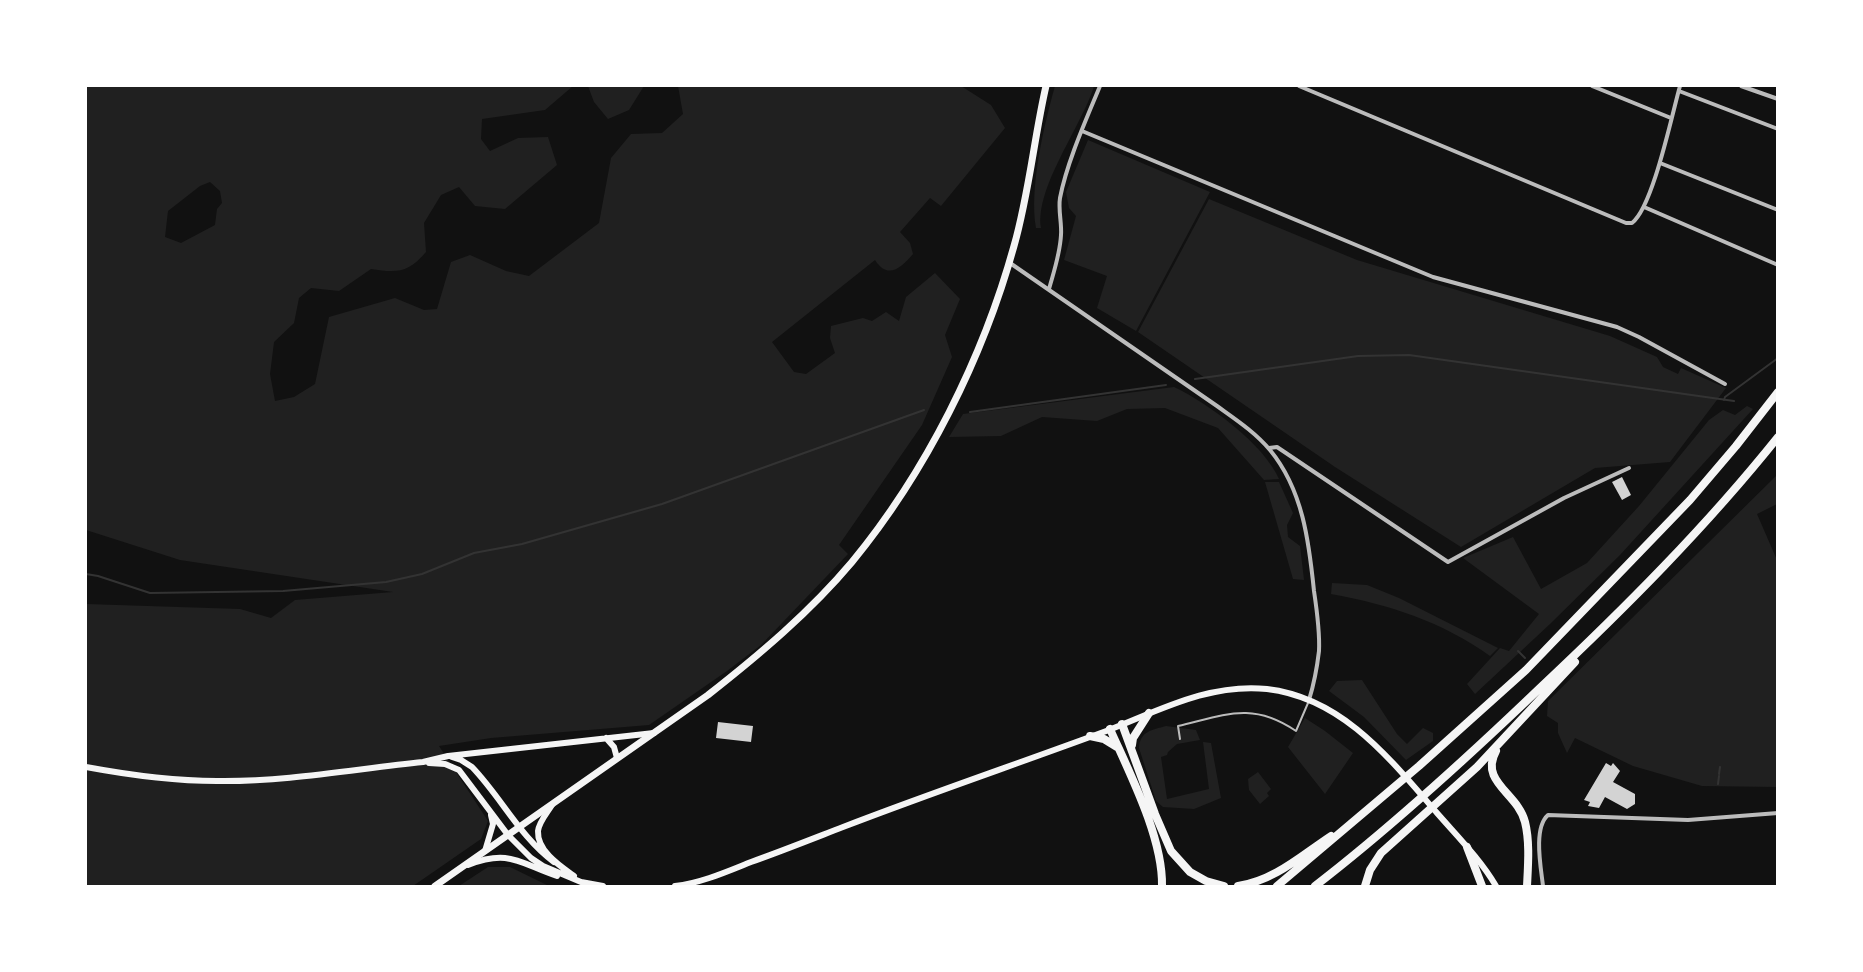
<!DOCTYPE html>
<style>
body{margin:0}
#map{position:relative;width:1863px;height:972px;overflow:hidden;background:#111;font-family:"Asap Condensed",sans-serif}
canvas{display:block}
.frame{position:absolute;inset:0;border:87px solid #fff;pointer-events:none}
</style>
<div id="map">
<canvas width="1863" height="972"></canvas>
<div class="frame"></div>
</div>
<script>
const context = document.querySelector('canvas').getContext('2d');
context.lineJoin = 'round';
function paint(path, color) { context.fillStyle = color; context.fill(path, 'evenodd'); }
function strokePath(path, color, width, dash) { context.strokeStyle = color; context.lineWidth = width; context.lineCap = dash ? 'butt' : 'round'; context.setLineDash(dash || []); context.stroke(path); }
const green = new Path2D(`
 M86 86H573L545 110 482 119 481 139 490 151 518 138 548 137 557 165 505 209 475 206 459 187 441 195 424 223 426 252C408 273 397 273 371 269L339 291 311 288 299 298 294 323 274 342 270 374 275 401 294 397 315 384 329 317 395 298 424 310 437 309 451 262 470 255 506 271 529 276 599 223 611 158 631 134 662 133 683 114 678 86H961L991 105 1005 128 941 206 930 198 900 232 910 243 913 254C901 268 888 280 875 260L772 342 794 372 806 374 835 353 830 338 831 326 863 318 872 321 886 312 899 321 906 297 935 273 960 299 945 335 952 357 922 425 839 545 848 554 761 645 727 671 649 725 491 738 439 746 488 821 481 839 413 886H86V604L240 609 271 618 295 600 393 592 180 560 86 530ZM210 182 220 191 222 203 217 209 215 225 181 243 165 237 168 211 200 186Z
 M588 86H644L629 110 608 119 594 102Z
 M1055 86H1094C1082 126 1035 187 1041 228H1036C1029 189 1044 125 1055 86Z
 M1088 140 1210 192 1136 331 1097 308 1107 276 1064 260 1076 216 1069 208 1066 192Z
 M1209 199 1357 260 1610 336 1657 357 1663 367 1678 374 1681 368 1726 388 1670 462 1595 468 1461 547 1335 467 1138 332Z
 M1174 387C1208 403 1264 444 1279 479L1264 480 1218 428 1165 408 1127 409 1097 421 1042 417 1001 436 949 437 963 414Z
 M1747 406 1753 409 1620 555 1550 624 1475 694 1467 684 1500 648 1509 651 1539 614 1463 558 1513 537 1541 589 1587 563 1639 506 1709 420 1723 410 1735 415Z
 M1777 475V504L1757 514 1777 560V787L1702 786 1633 766 1575 738 1567 753 1558 733V723L1547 716 1548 701Z
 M1265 482H1279L1293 513 1287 525 1288 537 1300 546 1304 580 1293 579Z
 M1332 583 1367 585 1399 598 1498 648 1490 656C1443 622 1388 604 1331 594Z
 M1362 680 1397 734 1407 744 1423 728 1433 733V741L1406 760 1364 717 1329 691 1337 681Z
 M1305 718 1325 731 1353 753 1325 794 1288 747Z
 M1166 726 1196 730 1200 740 1177 744 1168 752 1167 755 1161 757 1167 799 1209 789 1203 742 1211 743 1221 798 1194 809 1163 807 1156 801 1139 748C1140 731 1152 730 1166 726Z
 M1258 772 1271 789 1267 793 1269 796 1260 804 1249 790 1248 779Z
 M488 867H510L549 886H459Z`);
const stream = new Path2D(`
 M1195 379 1358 356 1409 355 1734 401
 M1724 400 1725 397 1778 358
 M970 412 1166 385
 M86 574 98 576 150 593 283 591 386 582 422 574 474 553 522 544 662 504 924 410
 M1518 651 1525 658
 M1719 774 1720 767
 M1718 784 1719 776`);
const building = new Path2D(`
 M1622 477 1631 495 1622 500 1612 482Z
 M718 722 753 726 751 742 716 738Z
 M1606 763 1611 766 1613 763 1620 771 1613 782 1635 794V804L1627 809 1605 797 1599 808 1588 806 1590 802 1584 800Z`);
const service = new Path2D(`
 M1180 739 1178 726C1225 715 1252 701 1296 731L1308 703`);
const minor = new Path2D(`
 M1299 86 1626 223H1632C1653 207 1672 114 1680 86
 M1592 86 1671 118
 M1741 86 1778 99
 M1679 91 1778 129
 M1082 131 1433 277 1617 327 1639 337 1725 384
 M1660 163 1778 210
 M1644 207 1778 265
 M1010 263 1217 406C1235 419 1255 432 1270 450 1303 490 1309 542 1314 591 1317 611 1320 631 1319 651 1317 668 1314 684 1309 700
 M1049 289C1054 271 1060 254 1061 235 1062 223 1058 210 1060 198 1067 162 1086 120 1100 86
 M1269 448 1277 447 1448 562 1564 498 1629 468
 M1543 886C1541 868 1533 828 1548 815L1688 820 1778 813`);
const secondary = new Path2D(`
 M606 738 614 747 617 758
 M452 757 461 760 472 767C501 797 520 837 554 862
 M429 763 445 764 459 770 508 835 531 858 543 866 581 882 603 886
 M86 767C129 775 173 781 217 781 286 782 355 769 423 762L448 756 654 733
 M552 805C547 813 539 822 538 831 537 851 560 866 574 876
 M485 851 493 824 491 815
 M468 865C509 849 519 863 557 876
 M675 886C701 883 726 872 751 862 782 851 812 839 843 827 931 793 1020 763 1109 730 1160 710 1210 683 1267 689 1343 698 1390 759 1437 813 1458 837 1480 859 1496 886`);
const primary = new Path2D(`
 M435 886 708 695C759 655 810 612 852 562 926 472 983 358 1014 246 1029 194 1034 138 1046 86`);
const motorway = new Path2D(`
 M1122 724 1155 814 1171 851 1190 872 1206 881 1224 886
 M1110 729C1130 774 1163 838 1162 886
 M1090 736 1104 739 1117 747
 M1132 745 1133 738 1149 713
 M1496 751C1479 782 1518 793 1525 822 1530 842 1528 866 1527 886
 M1467 847 1482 886
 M1238 886C1274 881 1302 855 1331 836
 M1277 886 1419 766 1526 670 1690 500 1736 446 1778 392
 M1315 886C1394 825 1468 757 1540 688 1624 609 1706 527 1778 437
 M1365 886 1370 870 1381 853 1477 767 1575 662`);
paint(green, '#202020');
strokePath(stream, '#333', 2);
paint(building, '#d3d3d3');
strokePath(service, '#bcbcbc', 2);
strokePath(minor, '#bcbcbc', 4);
strokePath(secondary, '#f5f5f5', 6);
strokePath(primary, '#f5f5f5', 7);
strokePath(motorway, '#f5f5f5', 8);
</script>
